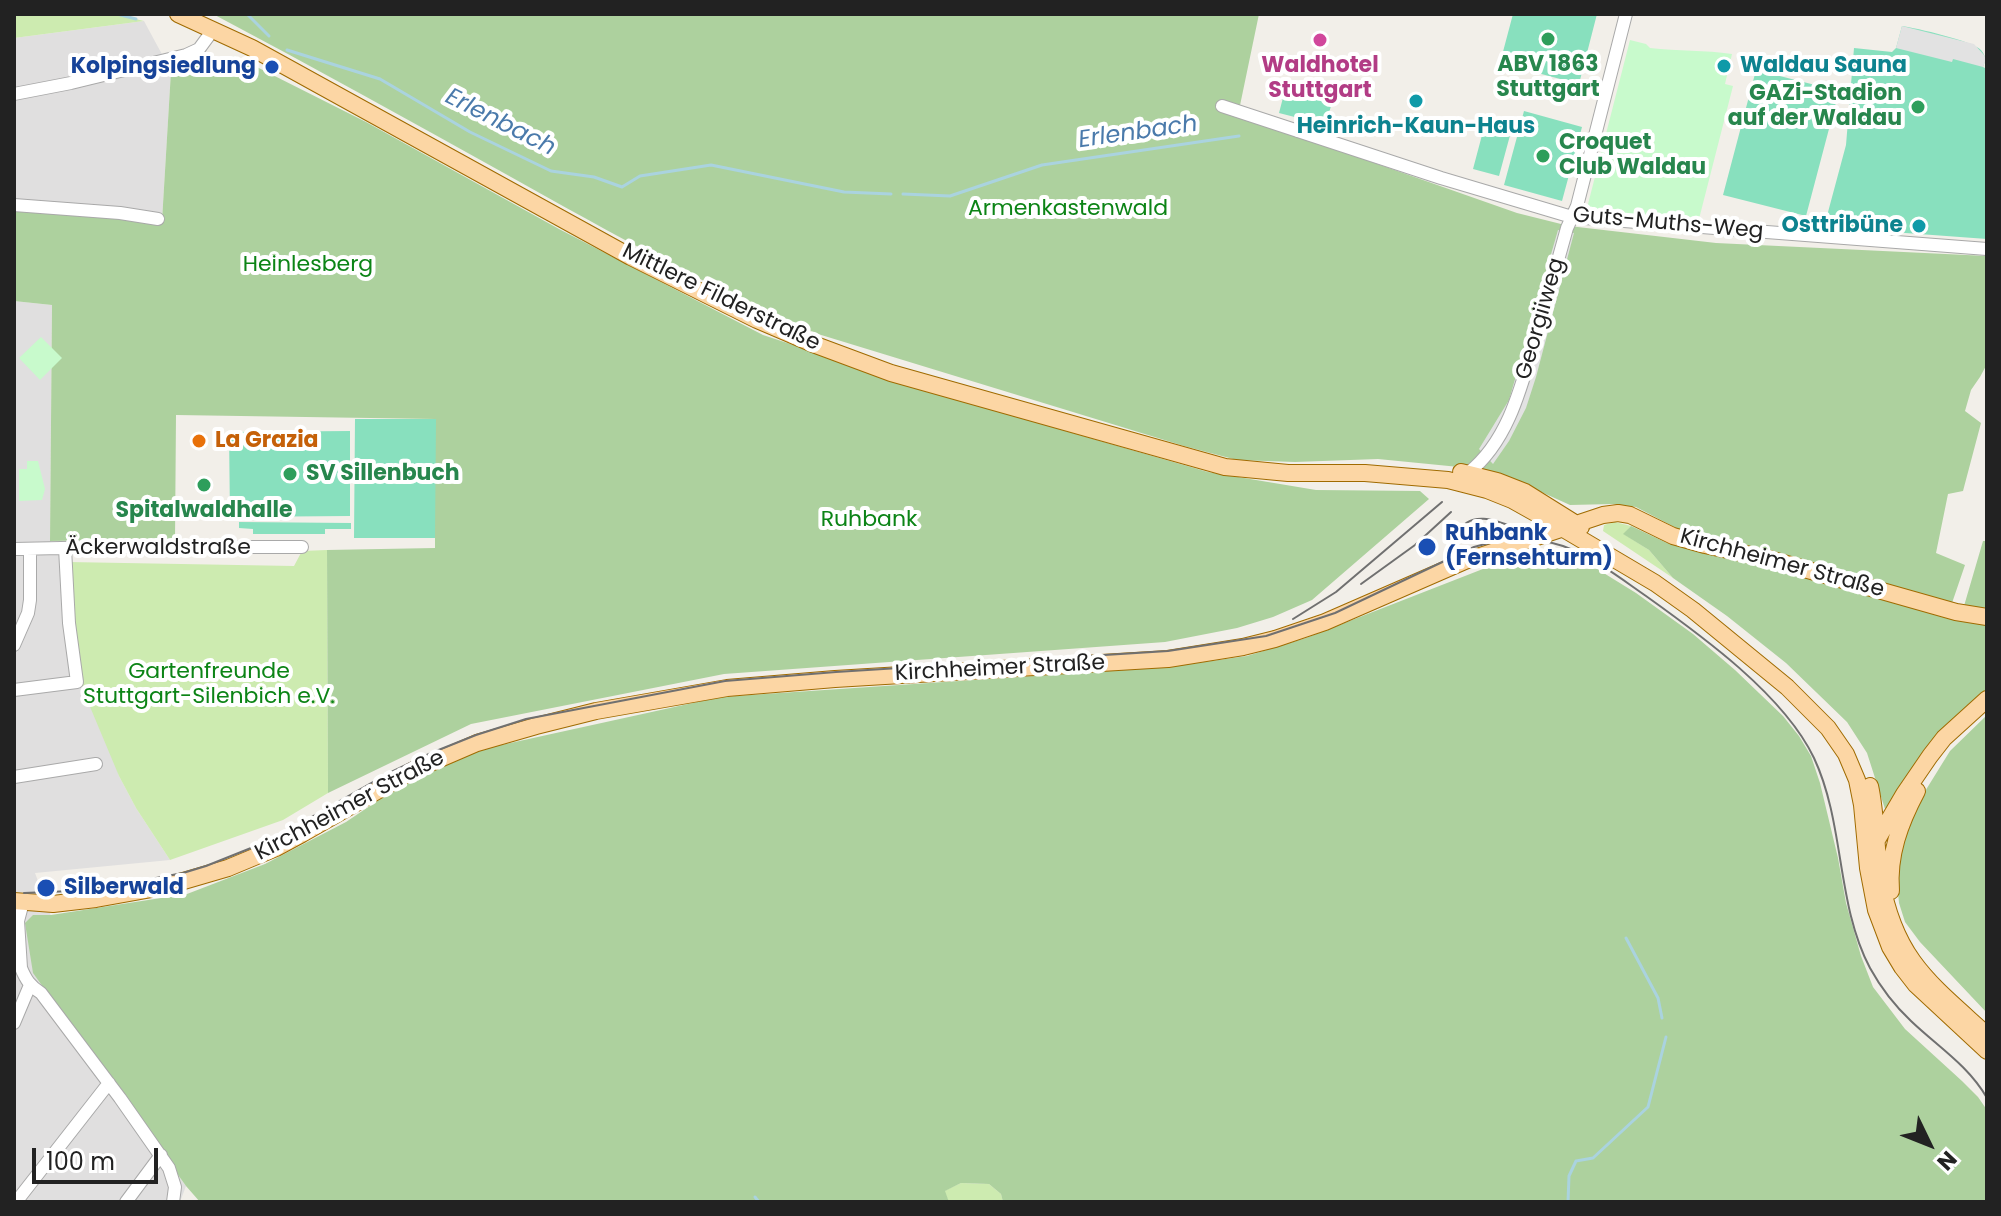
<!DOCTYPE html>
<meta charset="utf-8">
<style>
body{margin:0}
#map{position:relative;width:2001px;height:1216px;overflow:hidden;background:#f2efe9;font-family:Poppins,sans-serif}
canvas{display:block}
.frame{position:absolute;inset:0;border:16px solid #222;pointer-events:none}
.north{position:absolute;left:1889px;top:1104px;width:80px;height:80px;-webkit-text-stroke:6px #fff;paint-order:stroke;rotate:133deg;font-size:22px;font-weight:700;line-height:32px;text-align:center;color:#222}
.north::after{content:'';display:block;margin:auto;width:28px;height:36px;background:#222;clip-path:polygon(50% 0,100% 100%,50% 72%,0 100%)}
.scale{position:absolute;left:32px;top:1148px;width:126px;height:36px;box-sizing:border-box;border:4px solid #222;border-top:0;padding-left:10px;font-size:24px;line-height:28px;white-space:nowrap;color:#222;-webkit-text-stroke:6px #fff;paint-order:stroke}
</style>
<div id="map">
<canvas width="2001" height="1216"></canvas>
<div class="frame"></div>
<div class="north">N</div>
<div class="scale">100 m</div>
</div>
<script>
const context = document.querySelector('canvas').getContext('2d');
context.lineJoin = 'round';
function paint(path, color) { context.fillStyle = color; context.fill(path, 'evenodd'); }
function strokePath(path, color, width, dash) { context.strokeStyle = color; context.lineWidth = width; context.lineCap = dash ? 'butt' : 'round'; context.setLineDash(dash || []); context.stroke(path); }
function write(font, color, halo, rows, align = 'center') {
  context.font = font + ' Poppins,sans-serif'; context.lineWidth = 8; context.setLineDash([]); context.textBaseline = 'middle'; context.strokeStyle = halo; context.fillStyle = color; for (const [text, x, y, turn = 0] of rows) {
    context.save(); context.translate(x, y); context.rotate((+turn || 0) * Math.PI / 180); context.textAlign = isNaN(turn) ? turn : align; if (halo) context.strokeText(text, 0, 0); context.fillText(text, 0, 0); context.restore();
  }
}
const residential = new Path2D(`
 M144 21 171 71 162 221 14 210V38Z
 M14 301 52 305 50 540 68 562 119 776 136 808 170 860 35 873 51 916 33 915V972L186 1186 180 1202H14Z`);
const grass = new Path2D(`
 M14 14H115L144 21 14 38Z
 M1615 522 1631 526 1624 534 1649 550 1673 578 1603 531 1604 525Z
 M327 550 328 793 283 820 170 860 136 808 119 776 83 690 72 623 68 562 294 566 302 551Z
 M961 1183 989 1184 1001 1194 1003 1202H949L944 1191Z`);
const forest = new Path2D(`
 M213 14H1259L1238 115 1517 213 1569 226 1716 243 1987 256V364L1980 377 1971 390 1965 411 1981 423 1963 491 1948 494 1936 553 1965 565 1952 603 1901 589 1857 574 1682 531 1636 507 1613 504 1570 505 1517 481 1459 467 1378 459 1295 462 1237 460 1184 446 818 334C712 289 611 233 511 177 412 122 313 67 213 14Z
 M235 56 366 122 559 229 763 335 979 406 1208 472 1316 490 1420 491 1429 499 1312 600 1273 617 1237 628 1165 642 724 674 471 724 328 793 327 550 435 548V419L176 415 175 539 50 541 52 305 14 301V210L162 221 171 71Z
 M1631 526 1667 543 1790 572 1961 620 1987 625V691L1937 737 1885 809 1867 753 1847 722 1786 663 1727 616 1673 578 1649 550 1623 534Z
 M1983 541H1987V608L1964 606Z
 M1540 554 1581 559 1636 593 1693 634 1735 670 1783 716 1799 736 1811 756 1820 783 1838 858 1846 903 1861 956 1873 987 1905 1029 1962 1081 1978 1097 1987 1110V1202H1003L1001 1194 989 1184 961 1183 945 1191 949 1202H200L186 1186 33 973 25 923 33 915H51L187 894 265 864 346 822 404 783 483 749 720 697 1168 667 1247 656 1306 638 1488 567 1525 555Z
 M1987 715V1013L1920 942 1905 922 1899 903 1897 882 1901 830 1950 751Z`);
const park = new Path2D(`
 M1630 40 1646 44 1650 48C1678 51 1705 50 1732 54L1725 84 1733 86 1699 219 1694 222 1593 215 1587 208Z
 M41 337 62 358 40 380 19 358Z
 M27 461H38L45 489 42 500 19 501V469H27Z`);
const pitch = new Path2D(`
 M1513 14H1597L1579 84 1500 63Z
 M1902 26C1916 28 1973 41 1981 50 1986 56 1986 60 1983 67L1987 69V239L1824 227 1846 145 1854 48 1892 52 1896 48Z
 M1756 70 1839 91 1806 216 1723 195Z
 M1285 90 1332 102 1326 125 1279 113Z
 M1524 111 1582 127 1562 201 1504 185Z
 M1486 120 1512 128 1499 176 1473 169Z
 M355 419H436L435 538H354Z
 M350 431V516L230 517 229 432Z
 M239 522 351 523V529H325V534H253V529L239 528Z`);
const parking = new Path2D(`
 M1902 26 1974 44 1984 55 1986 59 1983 67 1953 59 1952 62 1896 48Z
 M1558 230 1574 233 1536 377 1526 408 1509 441 1493 464 1479 449 1509 400Z`);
const stream = new Path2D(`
 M117 14 136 19
 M247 14 269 36
 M287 50 380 79 470 132 551 171 594 177 622 187 640 176 711 165 844 192 891 194
 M903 194 950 196 1042 165 1239 136
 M1626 938 1658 998 1662 1018
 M755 1197 759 1202
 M1568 1202 1569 1176 1576 1161 1593 1158 1648 1107 1666 1037`);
const minor = new Path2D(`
 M14 94 71 83 186 55 199 49 213 30
 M1222 106 1441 178 1572 217 1987 249
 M14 205 120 213 158 219
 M1468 473C1509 441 1522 384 1536 336 1547 300 1557 264 1567 228L1577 206 1626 14
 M14 549 108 547H302
 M14 645 28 613 30 600V549
 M14 690 77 682 69 623 65 548
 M14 777 96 764
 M23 902 18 921 21 968C26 980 30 986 41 993L120 1098 169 1168 175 1187 173 1202
 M14 1023 30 985
 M16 1202 109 1083
 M126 1202 161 1155`);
const major = new Path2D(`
 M178 14 252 48 631 257 757 320 813 344 891 373 1225 467 1288 473H1365L1448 480 1487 490 1512 500 1562 528 1655 583 1693 610 1787 687 1828 728 1846 754 1857 780 1862 805 1868 868 1876 910 1890 947 1902 967 1916 985 1987 1051
 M1461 472 1497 481 1525 492 1581 527
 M1870 786C1877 817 1875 849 1881 880 1895 960 1931 984 1987 1035
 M1877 840 1904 794 1930 756 1944 738 1987 699
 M1891 891C1888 855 1900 823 1917 791
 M14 901 53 904 96 899 163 887 228 868 276 848 302 834 412 771 477 743 536 726 596 711 727 688 835 679 1168 659 1243 647 1275 639 1325 622 1465 561 1603 515 1618 513 1630 515 1673 536 1705 545 1769 559 1956 612 1987 617`);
const tram = new Path2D(`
 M1535 535C1512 529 1473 502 1457 534 1452 543 1456 551 1461 558 1480 571 1499 559 1519 554 1530 551 1541 550 1553 550
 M1361 584 1415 545 1451 512
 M1293 619 1336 592 1442 502
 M24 893 72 891 113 886 183 873 206 866 271 840 387 774 431 753 476 735 526 719 725 681 836 672 1168 651 1266 636 1335 613 1474 547C1504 538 1533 536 1563 546 1593 557 1620 578 1646 596 1702 636 1784 695 1814 758 1845 824 1836 904 1870 968 1881 988 1894 1005 1911 1021 1937 1046 1968 1065 1987 1098`);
const markers = [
 [1548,39,8,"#2e9e5b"],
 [1320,40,8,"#d1479c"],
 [1724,66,8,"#0f9aa8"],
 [272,67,8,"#1a4fb4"],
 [1416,101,8,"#0f9aa8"],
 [1918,107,8,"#2e9e5b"],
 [1543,156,8,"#2e9e5b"],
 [1919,226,8,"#0f9aa8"],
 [199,441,8,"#e8710a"],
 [290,474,8,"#2e9e5b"],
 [204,485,8,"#2e9e5b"],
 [1427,547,10,"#1a4fb4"],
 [46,888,10,"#1a4fb4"]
];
const leisureNames = [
 ["ABV 1863",1548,65],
 ["Stuttgart",1548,90],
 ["GAZi-Stadion",1902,94,"right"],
 ["auf der Waldau",1902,119,"right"],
 ["Croquet",1559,143,"left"],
 ["Club Waldau",1559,168,"left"],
 ["SV Sillenbuch",306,474,"left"],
 ["Spitalwaldhalle",204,511]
];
const hotelNames = [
 ["Waldhotel",1320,66],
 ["Stuttgart",1320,91]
];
const cultureNames = [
 ["Waldau Sauna",1740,66],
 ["Heinrich-Kaun-Haus",1416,127,"center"],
 ["Osttribüne",1903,226,"right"]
];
const transitNames = [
 ["Kolpingsiedlung",256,67,"right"],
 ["Ruhbank",1445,534],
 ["(Fernsehturm)",1445,559],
 ["Silberwald",64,888]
];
const parkNames = [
 ["Armenkastenwald",1068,209],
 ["Heinlesberg",308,265],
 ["Ruhbank",869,520],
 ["Gartenfreunde",209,672],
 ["Stuttgart-Silenbich e.V.",209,697]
];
const streetNames = [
 ["Guts-Muths-Weg",1668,224,5],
 ["Mittlere Filderstraße",721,298,26],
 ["Georgiiweg",1541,319,-74],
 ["Äckerwaldstraße",158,548],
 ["Kirchheimer Straße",1782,564,15],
 ["Kirchheimer Straße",1000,669,-3],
 ["Kirchheimer Straße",350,806,-28]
];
const foodNames = [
 ["La Grazia",215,441]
];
const waterNames = [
 ["Erlenbach",500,123,27],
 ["Erlenbach",1138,133,-8]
];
paint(residential, '#e0dfdf');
paint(grass, '#cdebb0');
paint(forest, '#add19e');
paint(park, '#c8facc');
paint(pitch, '#88e0be');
paint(parking, '#e2e2e2');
strokePath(stream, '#aad3df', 3);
strokePath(minor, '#a9a9a9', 14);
strokePath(major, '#a06b00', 18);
strokePath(minor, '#fff', 12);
strokePath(major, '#fcd6a4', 16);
strokePath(tram, '#707070', 2);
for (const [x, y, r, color] of markers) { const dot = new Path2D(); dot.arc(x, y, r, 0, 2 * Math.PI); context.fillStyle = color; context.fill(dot); strokePath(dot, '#fff', 3); }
write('bold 22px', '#27864d', '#fff', leisureNames);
write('bold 22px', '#b23c85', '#fff', hotelNames);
write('bold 22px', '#0d838f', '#fff', cultureNames, 'left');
write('bold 22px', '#164399', '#fff', transitNames, 'left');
write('22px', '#0c8416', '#fff', parkNames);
write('22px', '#222', '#fff', streetNames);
write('bold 22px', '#c56008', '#fff', foodNames, 'left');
write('italic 24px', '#4a7aab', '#fff', waterNames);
</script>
